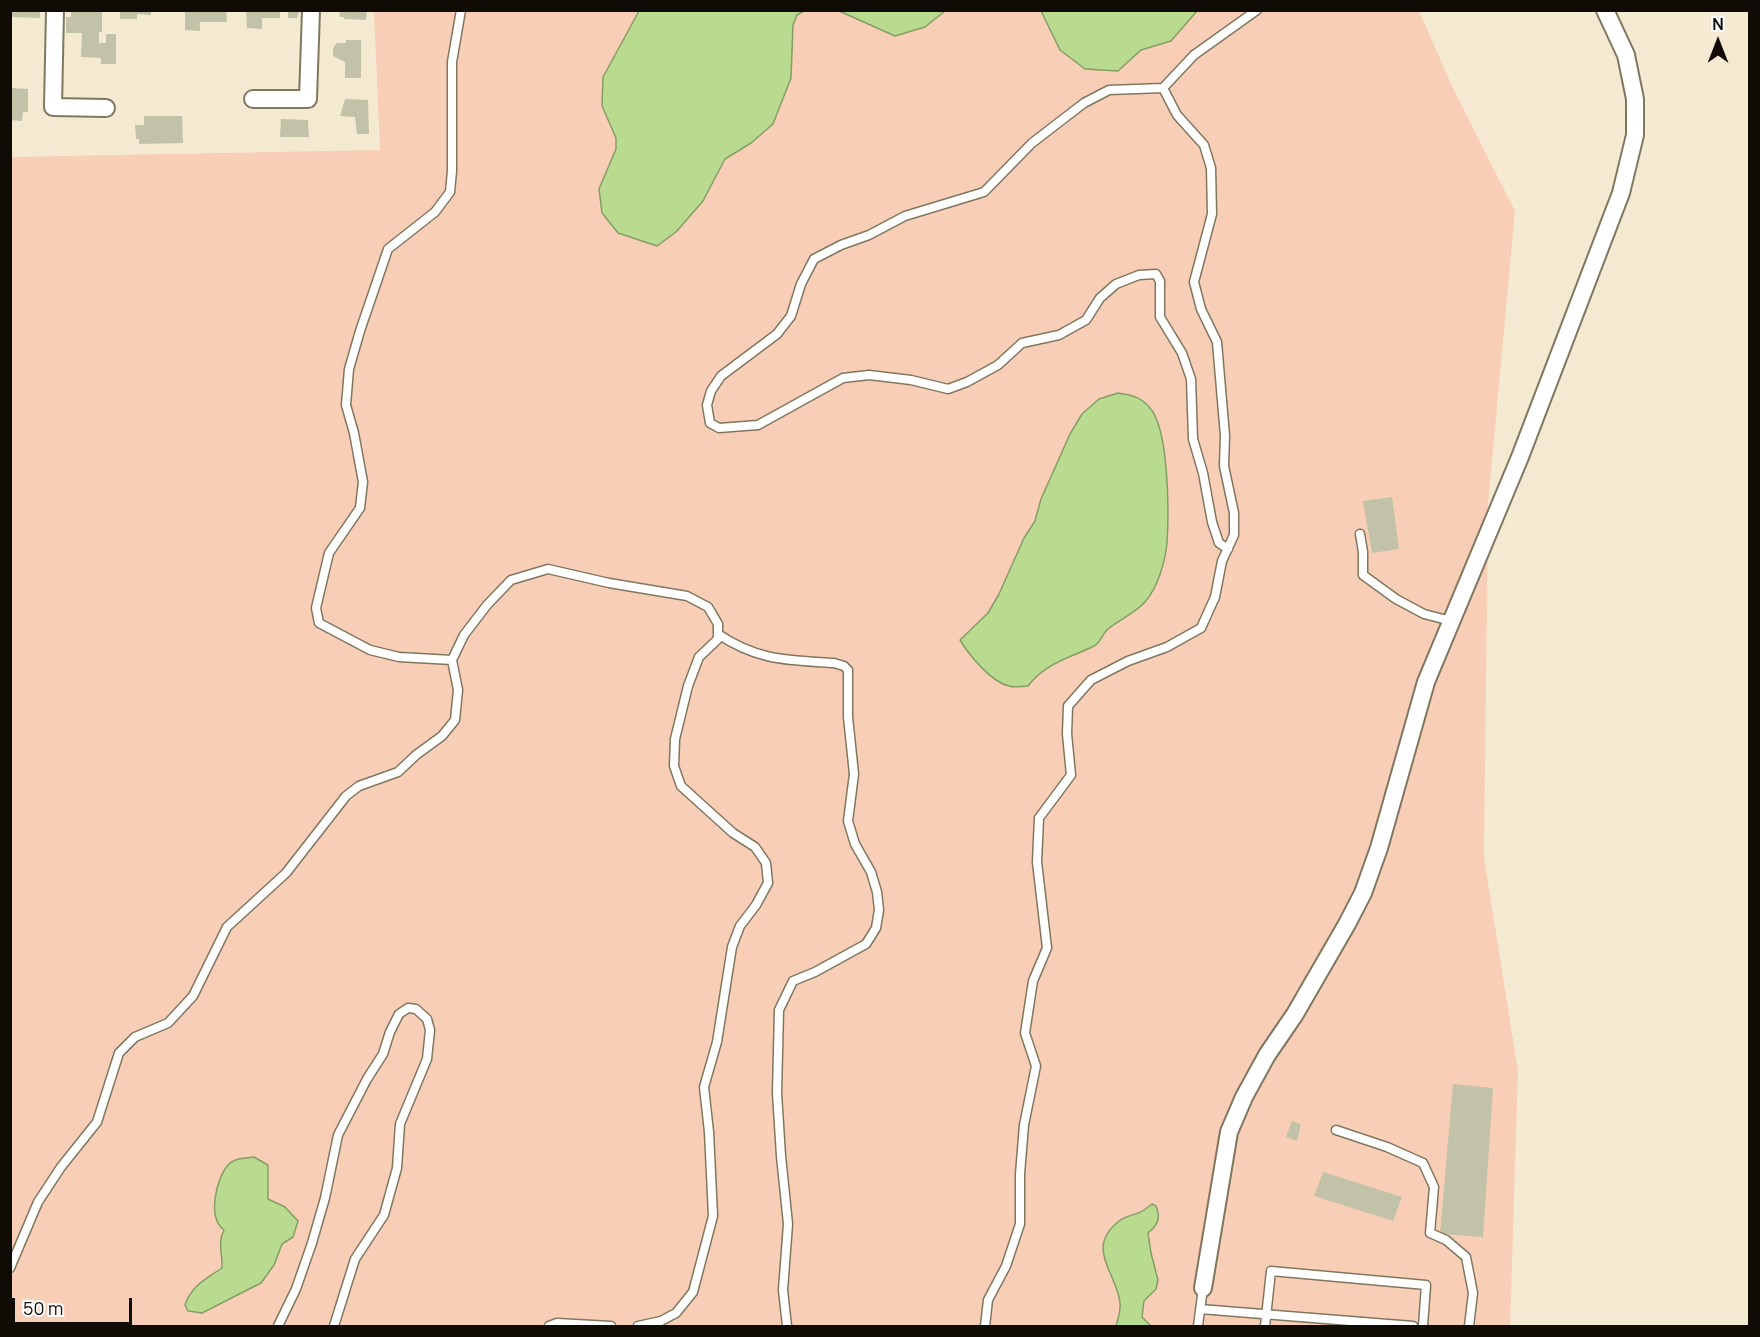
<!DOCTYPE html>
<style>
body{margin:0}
#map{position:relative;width:1760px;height:1337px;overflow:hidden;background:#f4ead1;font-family:Manrope,sans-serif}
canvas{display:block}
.frame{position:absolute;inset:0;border:12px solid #100c05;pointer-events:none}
.north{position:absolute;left:1688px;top:12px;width:60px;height:60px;-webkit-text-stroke:4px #fff;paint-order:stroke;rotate:0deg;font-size:16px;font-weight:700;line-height:24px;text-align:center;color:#100c05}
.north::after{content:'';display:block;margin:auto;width:21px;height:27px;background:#100c05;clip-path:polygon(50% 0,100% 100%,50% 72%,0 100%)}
.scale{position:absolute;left:12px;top:1298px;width:120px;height:27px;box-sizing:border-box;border:3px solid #100c05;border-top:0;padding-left:8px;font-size:18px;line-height:21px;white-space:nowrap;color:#100c05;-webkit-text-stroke:4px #fff;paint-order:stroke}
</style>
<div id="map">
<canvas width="1760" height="1337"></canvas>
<div class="frame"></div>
<div class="north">N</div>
<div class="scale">50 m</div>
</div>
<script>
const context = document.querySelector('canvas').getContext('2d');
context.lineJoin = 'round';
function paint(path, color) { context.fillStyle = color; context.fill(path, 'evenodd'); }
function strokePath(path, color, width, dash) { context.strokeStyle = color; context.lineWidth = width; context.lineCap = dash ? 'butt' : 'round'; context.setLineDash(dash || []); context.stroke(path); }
const green = new Path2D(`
 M374 11H1419L1452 86 1515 211 1488 504 1484 858 1518 1071 1510 1326H11L10 157 380 150Z`);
const water = new Path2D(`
 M639 11H804L797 15 793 25 791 78 773 124 751 143 725 159 703 201 676 232 657 246 618 233 602 213 599 189 616 149V138L602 106 603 77Z
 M839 11H945L925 27 895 36Z
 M1041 11H1197L1171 41 1141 50 1118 71 1085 69 1060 50Z
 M1118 393C1132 395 1141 397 1150 408 1169 429 1169 513 1167 543 1165 562 1158 587 1145 602 1134 614 1120 619 1108 629 1102 634 1101 643 1094 646 1070 658 1045 663 1028 686 1022 686 1014 688 1009 686 991 682 969 655 960 640L988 613 999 594 1024 538 1035 521 1041 499 1070 434 1082 414 1099 399Z
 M254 1157 268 1165V1199L285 1207 298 1221 293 1237 282 1244 274 1265 261 1283 202 1313 188 1311 185 1305C191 1286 206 1279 222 1268 223 1255 217 1243 224 1230 207 1218 216 1179 228 1165 234 1158 246 1158 254 1157Z
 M1152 1204 1156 1206C1161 1218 1158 1225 1148 1233L1151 1253 1158 1280 1156 1289 1144 1301 1142 1317 1151 1326H1116C1118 1319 1121 1310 1120 1303 1117 1272 1084 1249 1119 1221 1127 1215 1137 1215 1144 1210 1147 1208 1149 1206 1152 1204Z`);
const building = new Path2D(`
 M10 10H40V18L10 17Z
 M71 10H102V32H99V43H106V34H116V64H101V58L81 57 82 33H66V17H71Z
 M120 10H151V15L137 14V19H120Z
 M185 10H226L227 22H200V31L185 30Z
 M246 10H280V18H262V29L247 28Z
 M288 10H300L297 18H288Z
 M339 10H367L366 20 344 19V17H340Z
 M346 40H361V78H345V62L333 56V48L337 43H346Z
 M10 88 28 89V112H23L22 121 10 120Z
 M345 99 368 100 369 134H357L355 117 340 116Z
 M144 116H182L183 143 139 144V139H136L135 125H144Z
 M281 119 308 120 309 137H280Z
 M1392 497 1399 549 1372 553 1363 501Z
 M1453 1084 1493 1088 1483 1237 1440 1234Z
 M1292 1121 1301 1124 1297 1141 1286 1137Z
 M1323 1172 1402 1197 1393 1221 1314 1196Z`);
const service = new Path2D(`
 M461 10 452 62V171L450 192 435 212 388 249 360 331 349 369 346 405 354 433 363 482 360 508 329 553 316 608 319 623 370 650 399 657 452 660 464 635 487 605 511 580 548 569 609 583 687 596 708 607 718 624V639L699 657 688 686 675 739 674 766 681 786 733 833 755 847 766 863 768 883 756 905 740 926 732 947 717 1042 704 1087 709 1132 713 1216 693 1292 676 1313 661 1321 638 1326
 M1163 88 1109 90 1084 103 1032 143 984 192 905 216 869 235 841 245 814 259 801 284 791 316 777 334 721 376 711 391 707 405 710 423 719 428 758 425 843 378 869 375 911 380 948 389 967 382 998 365 1022 343 1059 335 1086 320 1100 298 1116 284 1139 275 1156 274 1160 281V317L1182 353 1191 379 1193 439 1203 473 1212 522 1219 543 1228 549
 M1360 534 1363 552V575L1396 599 1424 614 1451 621
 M718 634C758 661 788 660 834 663L844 666 848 670V717L854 774 848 821 855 844 871 872 877 892 879 910 876 928 866 944 815 972 793 981 779 1010 777 1093 781 1156 788 1224 783 1290 787 1326
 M1336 1130 1387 1147 1423 1163 1434 1187 1430 1233 1446 1240 1466 1257 1473 1293 1469 1326
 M10 1268 38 1202 61 1167 97 1122 119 1053 135 1037 168 1023 193 996 227 927 286 873 346 796 359 786 398 772 416 755 442 736 455 720 458 690 452 660
 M1200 1309 1413 1326
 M278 1326 296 1289 312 1243 325 1198 338 1135 367 1079 383 1054 390 1032 399 1014 408 1008 416 1009 427 1019 430 1030 427 1059 400 1124 397 1168 384 1215 355 1259 334 1326
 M549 1326 557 1323 611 1326
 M985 1326 988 1300 1006 1266 1020 1224V1174L1024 1125 1036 1066 1025 1033 1033 981 1047 948 1037 862 1039 818 1071 775 1067 734 1068 706 1091 680 1128 661 1167 647 1201 628 1215 597 1222 561 1234 535V513L1224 466 1225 436 1217 342 1201 309 1194 282 1212 214 1211 168 1204 145 1177 115 1163 88 1194 55 1257 10
 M1198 1326 1203 1288
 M1265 1326 1271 1271 1426 1285 1423 1326`);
const minor = new Path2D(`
 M55 10 53 107 106 108
 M253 99H308L311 10
 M1203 1288 1229 1132 1244 1097 1267 1055 1295 1014 1347 924 1363 893 1379 848 1426 682 1520 457 1621 193 1635 135V99L1626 55 1605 10`);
paint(green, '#f9ceb6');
paint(water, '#b9db8f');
strokePath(water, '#869d66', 1.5);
paint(building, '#c1c2a8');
strokePath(service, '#807760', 11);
strokePath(minor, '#807760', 20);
strokePath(service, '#fff', 8);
strokePath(minor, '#fff', 16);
</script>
